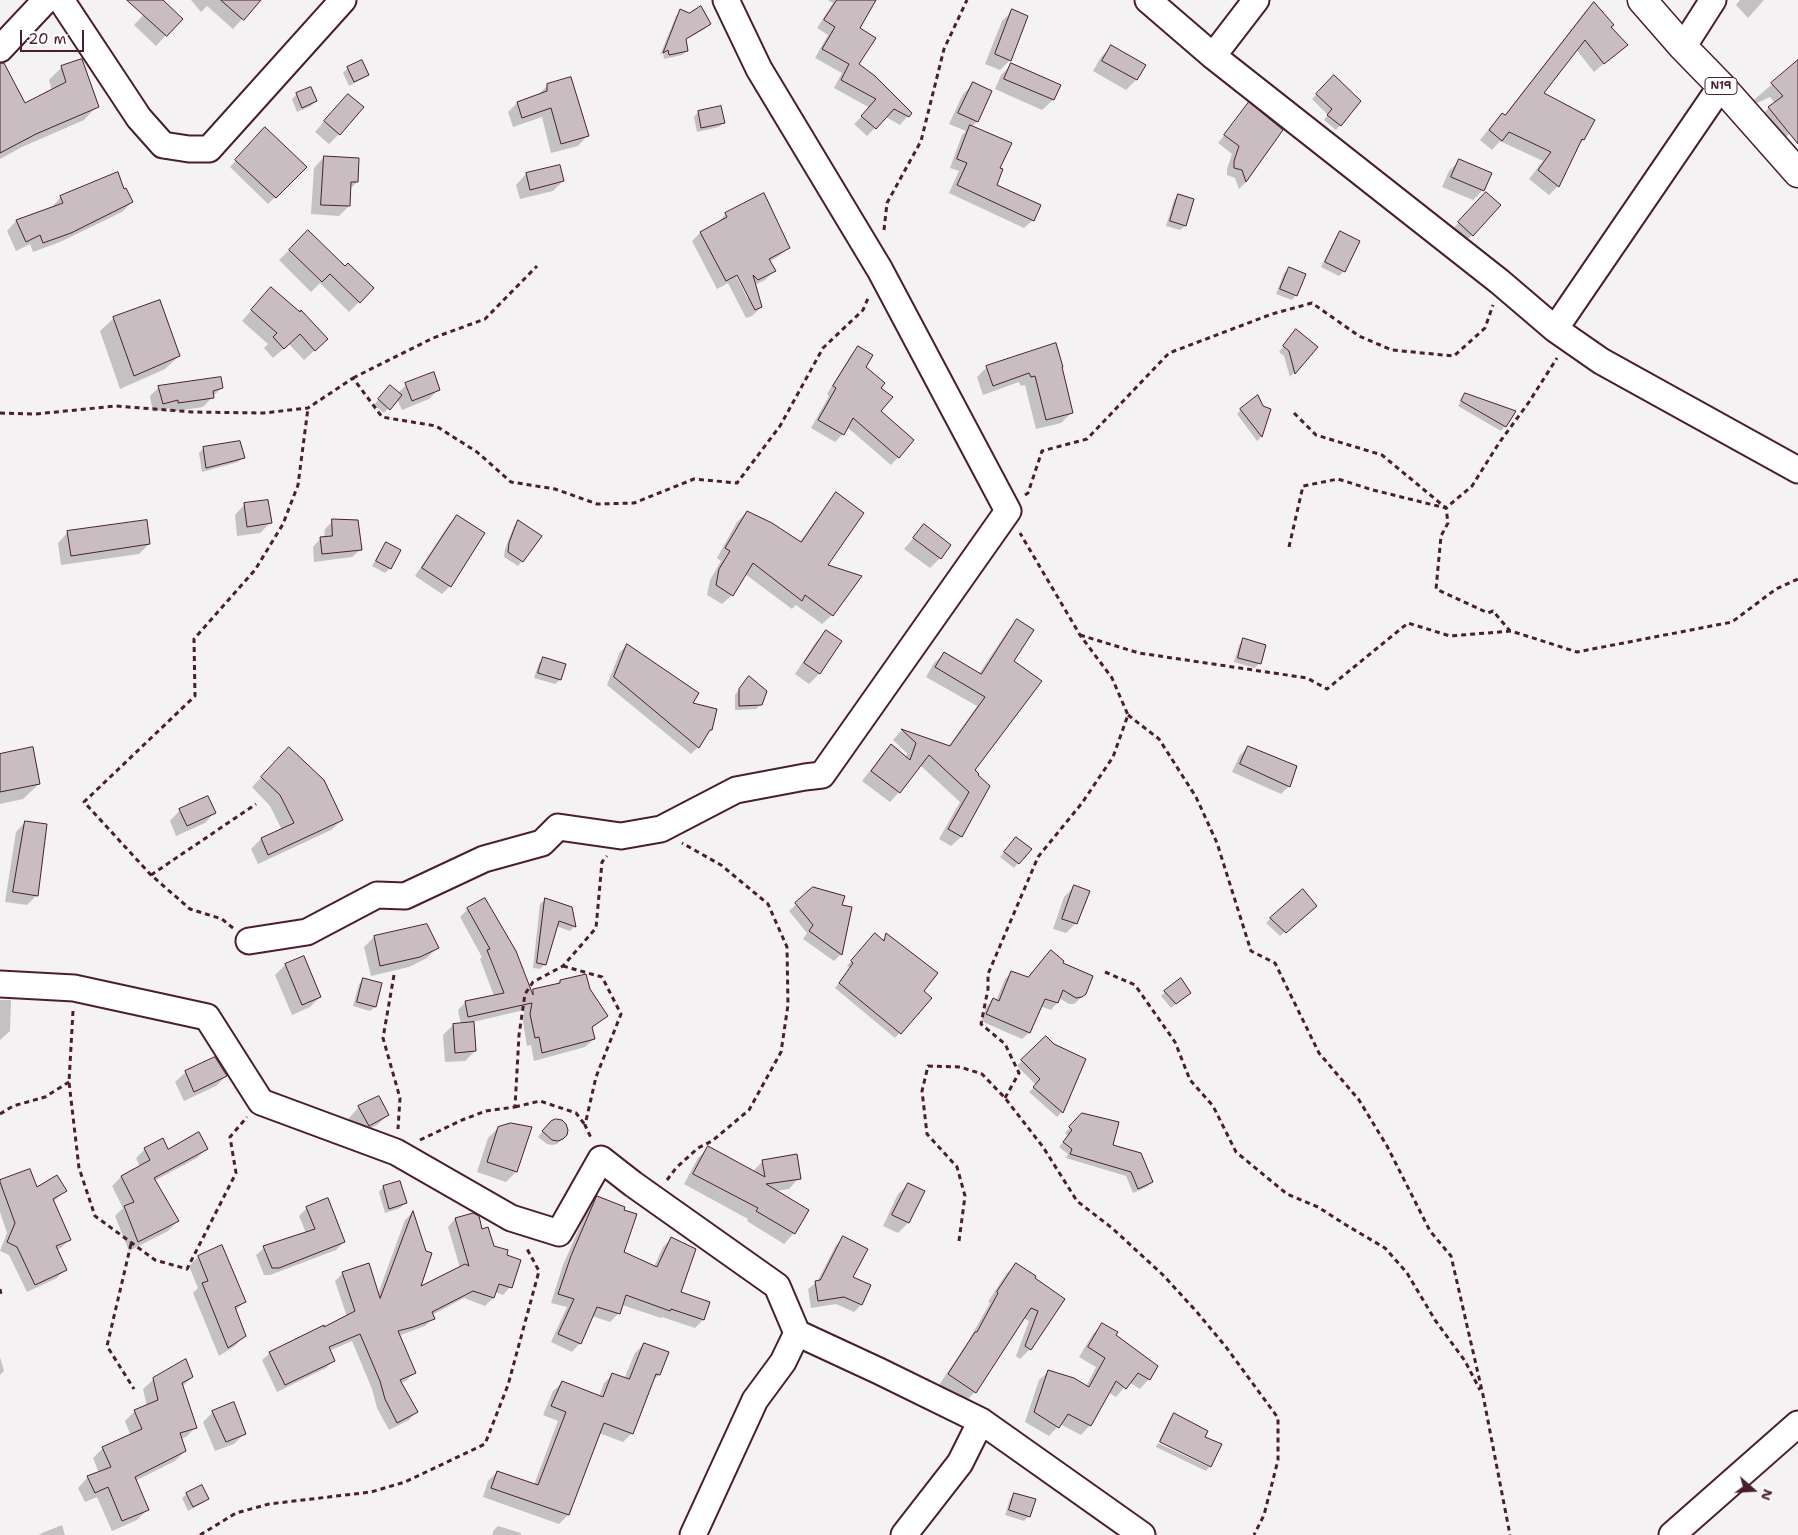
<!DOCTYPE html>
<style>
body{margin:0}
#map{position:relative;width:1798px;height:1535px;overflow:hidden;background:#f4f2f2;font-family:"Shantell Sans",sans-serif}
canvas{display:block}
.north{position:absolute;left:1728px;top:1465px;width:50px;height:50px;-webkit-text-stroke:4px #fff;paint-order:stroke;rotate:109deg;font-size:14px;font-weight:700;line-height:20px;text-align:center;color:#4a1f2b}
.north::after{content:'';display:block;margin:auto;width:18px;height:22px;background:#4a1f2b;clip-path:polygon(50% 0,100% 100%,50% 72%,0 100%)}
.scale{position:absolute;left:20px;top:30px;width:64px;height:22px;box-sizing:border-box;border:2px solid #4a1f2b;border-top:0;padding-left:6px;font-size:15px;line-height:18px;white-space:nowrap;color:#4a1f2b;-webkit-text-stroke:4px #fff;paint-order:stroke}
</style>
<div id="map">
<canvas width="1798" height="1535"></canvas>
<div class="north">N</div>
<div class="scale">20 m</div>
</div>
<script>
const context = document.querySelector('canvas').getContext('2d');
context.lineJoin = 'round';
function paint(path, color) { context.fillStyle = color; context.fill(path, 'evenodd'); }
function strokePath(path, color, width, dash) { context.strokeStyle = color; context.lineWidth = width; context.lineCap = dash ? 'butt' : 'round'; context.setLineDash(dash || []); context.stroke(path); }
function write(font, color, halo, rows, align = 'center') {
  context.font = font + ' "Shantell Sans",sans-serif'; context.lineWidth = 5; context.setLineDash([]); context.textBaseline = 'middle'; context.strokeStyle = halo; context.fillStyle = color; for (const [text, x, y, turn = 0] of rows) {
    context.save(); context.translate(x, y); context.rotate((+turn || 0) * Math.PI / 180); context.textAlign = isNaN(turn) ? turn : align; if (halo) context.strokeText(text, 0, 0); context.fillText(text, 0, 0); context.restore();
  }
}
const shadow = new Path2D(`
 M157 0H161L181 19 156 46 134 25Z
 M191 0H247L254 6 233 29 207 6 201 12Z
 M828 0H872L858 28 857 65 910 113 900 125 886 117 867 136 854 124 870 108 834 88 842 73 815 58 828 35 817 28 833 3Z
 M1740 0H1764L1748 18 1736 5Z
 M1594 3 1610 28 1626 45 1594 72 1576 49 1542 93 1594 120 1583 140 1577 147 1558 186 1549 195 1529 179 1543 161 1500 141 1492 150 1480 140 1493 124 1502 115 1504 116 1585 12Z
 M681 11 709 24 705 29 685 40 687 51 682 55 664 59 663 53 660 55 676 16Z
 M1012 11 1010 60 1000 70 985 64 1002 21Z
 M1111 47 1144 65 1136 80 1126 90 1093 71 1101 57Z
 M1798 62V127L1782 140 1761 115 1775 103 1770 97 1750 106 1749 104Z
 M1011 65 1059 85 1053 100 1042 110 995 89 1001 75Z
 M62 67 97 106 84 120 22 147 0 159V79L25 105 52 91 49 80Z
 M348 68 367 75 362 79 349 86 343 73Z
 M1334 77 1340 125 1336 130 1324 120 1328 115 1312 99Z
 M973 84 990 92 977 122 971 127 999 168 995 185 1033 220 1024 228 949 193 959 171 950 168 962 135 966 131 949 124 963 94Z
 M548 85 587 136 578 146 551 153 542 117 513 127 508 112 517 103 538 95Z
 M297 94 316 101 311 106 297 112 292 99Z
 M1249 104 1282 130 1246 182 1239 189 1235 178 1227 175V169L1232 154 1218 143Z
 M338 105 339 134 329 144 315 132Z
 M698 112 724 122 719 127 697 132 694 117Z
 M258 135 306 167 268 204 230 167Z
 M324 157 357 182 350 189 349 206 339 216 311 214 314 168Z
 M1459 161 1483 190 1473 200 1442 187 1449 171Z
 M526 174 563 181 553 191 520 199 516 185Z
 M124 191 132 202 122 212 60 242 33 252 30 244 16 251 7 231 16 221 52 208V207L61 197Z
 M1178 195 1193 200 1185 226 1180 230 1166 226 1174 200Z
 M1476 204 1472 235 1462 245 1449 233Z
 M726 214 788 247 779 256 769 262 774 271 765 280 755 285 761 307 752 316 746 318 728 283 717 289 692 241 700 233 717 223ZM736 269 748 293V299L733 270Z
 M308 232 345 268 359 302 349 312 320 283 311 292 279 260Z
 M1341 232 1344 271 1339 276 1321 267 1336 237Z
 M1289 269 1296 295 1292 300 1276 294 1284 273Z
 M271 288 316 349 304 360 289 344 273 358 264 348 268 344 242 321Z
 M114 318 179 356 165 369 120 389 100 331Z
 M1291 336 1317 347 1290 377 1284 356 1279 352Z
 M859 347 865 367 879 388V411L913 441 891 465 847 427 843 434 835 442 811 428 829 396 827 394 851 355Z
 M987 367 1060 368 1071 413 1061 423 1036 429 1025 385 1021 386 1019 382 983 395 977 377Z
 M406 385 439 389 429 399 402 410 397 399 384 413 374 405 385 391 398 393Z
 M159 387H222L203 407 169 412V408L153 412 150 396Z
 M1466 394 1505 426 1501 431 1458 406Z
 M1262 407 1270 409 1261 437 1257 441 1237 414 1241 410Z
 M204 448 243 457 238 462 202 472 199 453Z
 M836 494 826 565 832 615 822 624 796 605 792 609 745 574 732 595 722 604 707 595 710 580 721 561 717 558 737 522 747 512 799 543 827 504Z
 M245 504 270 523 260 533 237 536 235 515Z
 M457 516 450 586 442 594 415 576 449 524Z
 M333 521 361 549 352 557 314 562 313 547 321 538H324L325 529Z
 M518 522 522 561 518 566 504 557 505 549 514 526Z
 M924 526 940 558 930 568 904 549Z
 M68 532 149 544 139 554 61 565 58 543Z
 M387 544 399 551 390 568 385 573 372 566 382 549Z
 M1017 621 1012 661 974 770 989 787 961 837 951 846 939 839 960 802 920 765 899 792 890 802 862 781 882 755 891 746 906 757 907 753 893 740 901 731 948 747 977 706 926 677 934 663 944 654 979 674 1008 630Z
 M826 632 840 642 819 674 809 684 795 674 816 642Z
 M1243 640 1259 663 1255 668 1234 662 1239 645Z
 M627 645 691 704 706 734 698 747 691 754 607 685 620 652Z
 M543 659 564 665 560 680 555 684 534 678 539 663Z
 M745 682 761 704 756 709 735 710V695Z
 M1248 747 1289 786 1281 794 1232 772 1240 755Z
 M289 749 342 820 331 830 258 864 251 849 261 839 282 830 270 806 252 787Z
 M0 755 39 784 23 799 0 804Z
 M180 810 215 812 205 823 176 836 170 821Z
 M25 822 37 895 27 905 5 902 16 832Z
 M1012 843 1018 863 1014 868 1000 857Z
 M1074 887 1076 923 1066 933 1053 929 1064 897Z
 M813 889 841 906V954L834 961 803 939 807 933 789 911Z
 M545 900 575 926 570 931 556 926 545 964 540 969 533 968 540 904Z
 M468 909 531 994 534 990 556 985 560 981 588 990 606 1016 591 1029 594 1039 585 1047 534 1061 531 1045 527 1046 523 1022 524 1010 473 1022 475 1051 465 1061 445 1062 443 1035 453 1025H461L458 1010 466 1002 494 996 480 959 482 957 460 917Z
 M1311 910 1280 936 1266 923 1271 918Z
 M887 935 922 991 930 998 895 1038 835 988 850 968 847 966 870 939 882 941Z
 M374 937 437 948 427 958 409 967 371 976 364 947Z
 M303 957 320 997 310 1007 292 1015 275 975 285 965Z
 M1012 972 1028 979 1085 994 1074 1004H1069L1059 998 1057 1003 1051 1010 1040 1006 1029 1033 1022 1039 981 1021 987 1006 994 999 996 1001 1005 979Z
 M364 979 375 1007 370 1011 353 1006 359 984Z
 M1165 992 1185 997 1171 1008 1161 996Z
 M0 1000H11L10 1031 0 1040Z
 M1046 1037 1053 1045 1085 1059 1062 1112 1057 1117 1029 1092 1036 1085 1017 1066Z
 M215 1058 226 1076 216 1086 184 1101 175 1082 186 1072Z
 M359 1107 388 1115 377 1125 358 1135 349 1118Z
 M1082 1115 1111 1146 1152 1182 1147 1187 1133 1193 1126 1176 1066 1158 1068 1154 1059 1147 1068 1136 1065 1133Z
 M546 1127 566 1135 557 1144 552 1145 547 1144 538 1137Z
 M498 1128H531L516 1172 506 1182 477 1172 488 1138Z
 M709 1148 752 1172 763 1161 799 1178 789 1189 775 1191 808 1211 794 1233 784 1244 747 1221 748 1219 684 1184 698 1158Z
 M145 1149 168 1151 206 1149 197 1158 154 1181 178 1221 168 1231 129 1251 115 1216 123 1208 112 1186 121 1177 140 1167 136 1158Z
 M0 1181 36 1189 65 1191 53 1202 69 1240 61 1248 56 1250 65 1269 57 1278 27 1292 9 1255 0 1251 7 1233 0 1212Z
 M399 1182 405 1203 400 1208 385 1213 379 1192 383 1187Z
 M909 1184 923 1191 908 1223 898 1233 883 1226 898 1194Z
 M597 1197 623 1253 654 1267 663 1247 671 1239 679 1293 703 1320 695 1328 662 1317 661 1318 622 1305 619 1313 610 1322 592 1316 580 1343 572 1352 551 1342 567 1307 551 1303 563 1265 589 1206Z
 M307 1208 344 1242 336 1250 270 1275H264L256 1255 264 1248 306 1233 299 1216Z
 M412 1213 419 1288 460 1268 448 1227 455 1219 481 1230 493 1247 506 1256 510 1287 503 1295 495 1292 493 1298 485 1306 464 1298 432 1315 433 1318 425 1326 398 1336 414 1373 406 1381 401 1383 416 1412 409 1420 389 1430 377 1408 372 1389 352 1341 329 1351 334 1360 326 1368 277 1392 262 1360 270 1353 347 1317 335 1281 343 1273 378 1294 405 1220Z
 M843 1238 851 1277 861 1305 854 1312 836 1304 811 1308 808 1289 817 1282 836 1245Z
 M222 1246 244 1302 235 1311 244 1336 235 1346 219 1356 193 1293 198 1288 189 1266 198 1257Z
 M1016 1264 1034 1279 1064 1299 1030 1349 1020 1359 1016 1356 1029 1321 1023 1318 975 1392 965 1402 939 1385 969 1340 990 1303 988 1302 1006 1274Z
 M1103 1324 1115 1335 1149 1379 1140 1389 1129 1382 1116 1397 1108 1392 1090 1425 1081 1435 1060 1424 1049 1436 1025 1422 1039 1380 1049 1371 1086 1387 1096 1367 1079 1357 1093 1334Z
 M644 1344 659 1375 651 1382 632 1433 623 1442 599 1433 568 1515 559 1524 483 1497 488 1481 497 1472 534 1485 558 1421 543 1415 553 1391 562 1383 599 1397 604 1383 613 1374 624 1379 635 1353Z
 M0 1357 4 1371 0 1375Z
 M192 1377 182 1387 196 1427 186 1437 181 1439 185 1451 175 1461 135 1481 147 1510 137 1520 112 1531 97 1497 85 1502 78 1488 88 1477 99 1473 93 1458 103 1448 131 1436 125 1421 135 1411 147 1406 143 1389 154 1379Z
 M213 1412 244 1434 234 1444 215 1451 203 1422Z
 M1174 1415 1210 1465 1159 1441 1169 1420Z
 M1158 1443 1209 1467 1206 1471 1156 1447Z
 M187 1494 207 1499 203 1503 188 1511 182 1498Z
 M1015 1494 1029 1516 1024 1521 1005 1515 1010 1499Z
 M62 1525 65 1535H39L42 1533Z
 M498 1526 521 1533V1535H492L494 1530Z`);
const building = new Path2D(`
 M127 0H163L183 19 167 36Z
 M221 0H261L244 20Z
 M837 0H876L860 28 876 38 859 64 875 76 912 113 909 117 894 109 876 129 861 116 876 99 841 80 849 64 822 49 835 27 824 20Z
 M1594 2 1614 25 1611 27 1628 45 1604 64 1585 40 1544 93 1595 120 1584 140 1582 139 1559 187 1538 170 1551 152 1509 132 1502 141 1489 130 1502 113 1505 115Z
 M701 6 711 24 686 39 688 51 669 55 668 50 663 53 680 9 689 13Z
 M1012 9 1028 16 1011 61 995 54Z
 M1111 45 1146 65 1137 80 1102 61Z
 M82 59 99 107 36 134 0 153V63H4L25 103 66 82 61 66Z
 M362 60 369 75 354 82 347 67Z
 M1798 60V144L1768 107 1783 96 1771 83Z
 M1011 63 1061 85 1054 100 1004 79Z
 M1334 75 1361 101 1341 126 1327 115 1332 109 1316 94Z
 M571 77 589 136 561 144 551 108 522 118 517 102 547 91V84Z
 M973 82 992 91 978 122 958 113Z
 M311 87 317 101 302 108 296 93Z
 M348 94 364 107 340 135 324 121Z
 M1249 102 1283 130 1246 182 1242 170 1234 168V161L1239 146 1224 135Z
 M721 106 725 123 701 128 698 111Z
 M970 125 1012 143 1000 168 1003 169 997 185 1041 205 1034 221 957 185 967 163 957 159Z
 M265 127 307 167 276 198 235 160Z
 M324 156 359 158 358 182H351L350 206 321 205Z
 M1459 159 1492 173 1484 191 1451 177Z
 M560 165 564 181 530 190 526 173Z
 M118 172 124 189 126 188 133 202 71 233 43 243 40 235 26 242 16 220 63 203 60 196Z
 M1486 192 1501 205 1473 236 1458 222Z
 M764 193 790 248 769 259 776 271 758 280 753 275 762 307 755 310 737 275 726 281 700 232 727 217 725 213Z
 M1178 194 1194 199 1186 226 1170 221Z
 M308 230 345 266 348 263 374 288 360 303 330 274 322 282 289 250Z
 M1340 231 1360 241 1345 272 1325 262Z
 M1289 267 1306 274 1297 296 1280 289Z
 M271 287 300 312 301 310 328 339 315 351 300 334 284 349 273 337 277 333 251 310Z
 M160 300 180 356 134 376 113 317Z
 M1296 329 1318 347 1295 374 1289 351 1283 346Z
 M1056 343 1063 367H1062L1073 413 1046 420 1035 376 1031 377 1029 373 993 386 986 366Z
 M858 346 873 355 866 367 885 383 881 388 893 397 881 411 914 440 899 458 853 418 844 435 818 420 836 388 833 386Z
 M434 372 440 390 412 401 405 383Z
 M221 377 223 388 213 391 214 398 178 403V400L163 404 158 386Z
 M390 385 402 395 390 410 378 399Z
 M1465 393 1516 411 1506 427 1461 401Z
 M1258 395 1263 406 1271 409 1262 437 1240 409Z
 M240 441 245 458 206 468 203 447Z
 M836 492 864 513 828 565 862 576 833 616 805 595 802 601 753 563 733 596 716 585 719 569 730 551 725 548 747 511 772 523 801 542Z
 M268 500 272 523 247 527 244 503Z
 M457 515 485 533 451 587 422 568Z
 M332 519 358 520 362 550 322 554 320 537 332 536Z
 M147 520 150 544 71 556 67 531Z
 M518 520 542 536 523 562 508 552 509 543Z
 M924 524 951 545 941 559 913 538Z
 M386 542 401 550 391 569 376 561Z
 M1017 619 1034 630 1014 661 1042 681 975 770 979 774 978 775 990 786 962 837 948 829 969 792 929 755 900 793 871 771 891 744 910 760 916 743 901 729 950 746 985 697 935 667 944 652 981 674Z
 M826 630 842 641 820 674 804 663Z
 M1243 638 1266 645 1261 664 1238 658Z
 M627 644 699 693 693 703 717 709 712 730H710L699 748 614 677Z
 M543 657 566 664 561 680 538 673Z
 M749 676 767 691 762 705 739 706V689Z
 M1248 746 1297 766 1290 787 1240 764Z
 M33 747 40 784 0 792V754Z
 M289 747 324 780 343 820 268 855 261 838 294 823 280 795 261 777Z
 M208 796 216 813 187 826 179 809Z
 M25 821 47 824 38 896 13 892Z
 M1016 837 1032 849 1019 864 1004 852Z
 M1074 885 1090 891 1077 924 1062 919Z
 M813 887 845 896 842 905 852 907 842 955 809 931 813 925 795 903Z
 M1303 889 1317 906 1286 933 1270 918Z
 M485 898 516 951 533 995V989L560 983V980L586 974 590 989 608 1016 592 1027 595 1039 542 1053 539 1037 535 1038 530 1014 532 1003 468 1017 465 1001 504 993 487 950 490 949 467 908Z
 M545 898 572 907 576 927 559 921 546 965 537 963Z
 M427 924 439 948 420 957 380 966 374 936Z
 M875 933 884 941 886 933 938 973 924 991 932 998 901 1034 839 983 853 963 851 961Z
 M1051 950 1064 961 1063 963 1093 976 1086 994 1082 997 1076 998 1063 990 1058 1003 1045 999 1030 1033 986 1014 993 998 999 1001 1011 971 1028 977Z
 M304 956 321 997 302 1005 285 964Z
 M363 978 382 983 376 1007 357 1002Z
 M1181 978 1191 993 1176 1004 1164 991Z
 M474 1022 476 1051 455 1053 453 1024Z
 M1046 1036 1054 1044 1086 1059 1063 1113 1033 1087 1040 1079 1021 1060Z
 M215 1057 227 1076 194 1092 185 1071Z
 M379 1096 389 1115 369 1126 358 1106Z
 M1082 1113 1119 1122 1113 1145 1141 1153 1153 1182 1138 1189 1131 1172 1070 1154 1072 1149 1063 1142 1072 1130 1069 1127Z
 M556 1119 562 1120 566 1124 568 1130 567 1135 563 1139 558 1141 552 1140 542 1131 551 1121Z
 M511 1123 532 1127 517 1172 487 1162 498 1127Z
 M199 1132 208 1149 154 1178 179 1221 138 1242 124 1206 134 1202 121 1176 150 1160 144 1148 163 1138 168 1149Z
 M708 1146 765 1177 762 1160 797 1154 801 1179 766 1184 809 1210 795 1234 756 1211 758 1208 693 1174Z
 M30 1169 37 1187 57 1175 67 1191 53 1199 71 1240 56 1246 67 1270 35 1285 17 1247 7 1242 15 1223 0 1182V1180Z
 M400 1181 407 1203 389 1209 383 1186Z
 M908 1183 925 1191 909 1223 892 1215Z
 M597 1196 625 1207 624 1210 637 1214 624 1252 657 1267 671 1237 696 1249 681 1292 710 1302 704 1320 671 1309 670 1311 626 1295 620 1314 597 1307 581 1344 558 1334 574 1299 558 1294 571 1256Z
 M328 1198 345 1242 279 1268H272L263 1246 315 1229 306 1207Z
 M413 1211 426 1251 432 1253 421 1286 465 1264 469 1266 455 1218 473 1213 479 1216 482 1229 488 1227 494 1246 508 1250 507 1255 521 1260 512 1288 499 1284 494 1298 473 1291 432 1312 435 1319 413 1327 398 1331 416 1373 400 1380 418 1412 397 1423 385 1399 380 1381 360 1334 329 1347 335 1361 285 1385 269 1352 324 1325V1327L355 1311 342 1272 369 1263 380 1298Z
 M843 1236 868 1249 853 1277 871 1285 862 1305 844 1297 818 1301 815 1281 820 1280Z
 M222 1245 246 1302 235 1307 246 1336 228 1348 202 1283 208 1281 198 1256Z
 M1016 1263 1036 1276 1035 1278 1065 1299 1031 1350 1025 1346 1038 1311 1031 1308 976 1393 948 1374 975 1332H977L998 1293 997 1292Z
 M1102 1323 1118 1332 1116 1335 1158 1366 1150 1380 1138 1373 1126 1389 1116 1381 1091 1426 1068 1414 1059 1428 1034 1412 1048 1370 1074 1378 1089 1387 1105 1358 1088 1347Z
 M644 1343 669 1352 660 1375 656 1374 633 1434 604 1423 569 1515 491 1488 497 1471 538 1485 566 1412 551 1406 562 1381 603 1397 612 1373 629 1379Z
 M186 1359 193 1377 182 1383 197 1428 180 1433 186 1451 135 1477 149 1510 122 1521 108 1487 95 1493 87 1476 111 1467 102 1447 142 1429 134 1410 158 1400 153 1378Z
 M234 1402 246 1434 226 1442 212 1411Z
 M1174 1413 1208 1431 1205 1437 1222 1444 1211 1467 1160 1442Z
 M202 1485 209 1499 193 1507 186 1493Z
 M1014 1493 1036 1499 1030 1517 1009 1510Z`);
const path = new Path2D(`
 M884 230 887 203 921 141 944 49 967 0
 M353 378 433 338 485 319 537 266
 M0 413 36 414 116 406 193 412 264 413 308 408 353 378 382 417 436 426 477 452 511 482 555 489 597 504 634 503 694 479 737 483 780 426 823 348 863 310 869 296
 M1294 413 1316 435 1382 455 1446 508 1448 523 1441 536 1436 589 1488 613 1493 611 1510 631
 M1025 495 1028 493 1042 451 1087 439 1169 353 1272 314 1312 303 1359 336 1392 350 1454 356 1485 328 1493 305
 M1289 547 1303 486 1338 479 1373 490 1446 508 1472 486 1499 443 1529 402 1557 358
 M1080 635 1139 653 1307 678 1327 689 1408 623 1450 636 1511 631 1577 652 1732 622 1776 589 1798 579
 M1128 715 1159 739 1196 797 1217 843 1251 951 1275 963 1319 1053 1359 1100 1387 1146 1430 1231 1451 1256 1483 1395 1510 1535
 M151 875 256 804
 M233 928 222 919 190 909 151 875 84 802 195 696 194 639 255 570 283 524 298 485 308 408
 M563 966 602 977 621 1014 596 1077 585 1125 592 1140
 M1105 972 1135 985 1175 1042 1190 1080 1213 1106 1236 1152 1287 1194 1318 1207 1346 1225 1385 1248 1407 1273 1435 1320 1465 1361 1480 1390
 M394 975 383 1038 400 1098 398 1129
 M73 1011 69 1082 79 1168 95 1216 155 1260 187 1269 236 1173 230 1137 247 1117
 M1005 1098 1019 1073 1005 1044 981 1024 988 989V974L1038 857 1082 803 1113 757 1128 715 1112 678 1080 635 1020 533
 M515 1107 540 1101 576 1113 585 1125
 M0 1114 13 1106 45 1097 69 1082
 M420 1140 462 1120 486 1111 515 1107 519 1035 525 994 533 982 563 966 596 928 602 862 607 856
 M667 1180 676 1168 698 1148 712 1141 749 1110 781 1052 788 1005 787 947 768 904 721 865 682 843
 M959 1241 965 1196 957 1167 927 1134 922 1091 928 1066 960 1067 982 1074 1005 1098 1043 1147 1077 1201 1112 1228 1163 1275 1196 1311 1226 1347 1278 1418V1460L1264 1515 1254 1535
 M131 1244 107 1346 134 1389
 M0 1289 1 1294
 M200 1535 236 1513 269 1504 371 1492 405 1482 485 1444 508 1385 539 1271 526 1247`);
const minor = new Path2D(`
 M61 0 139 118 163 145 189 149H209L343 0
 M1148 0 1213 56 1500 282 1555 329 1601 361 1798 470
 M1683 47 1713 0
 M0 49 46 0
 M1213 56 1256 0
 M1555 329 1721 86
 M249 941 307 932 377 895 405 896 484 859 542 843 558 827 621 836 661 829 736 790 805 777 822 775 1008 511 880 270 759 69 726 0
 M0 984 74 988 207 1017 261 1102 396 1152 511 1218 559 1233 601 1159 633 1184 777 1286 797 1333 879 1371 981 1421 1142 1535
 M693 1535 755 1400 783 1362 797 1333
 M904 1535 960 1463 981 1421
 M1672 1535 1798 1424`);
const primary = new Path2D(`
 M1642 0 1683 47 1721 86 1798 173`);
const shields = [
 [1721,86,32]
];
const shieldNames = [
 ["N19",1721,86]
];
paint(shadow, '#0003');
paint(building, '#cabdc1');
strokePath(building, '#4a1f2b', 1);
strokePath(minor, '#4a1f2b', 29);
strokePath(primary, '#4a1f2b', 31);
strokePath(path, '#4a1f2b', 3, [5, 4]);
strokePath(minor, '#fff', 25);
strokePath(primary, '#fff', 28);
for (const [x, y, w] of shields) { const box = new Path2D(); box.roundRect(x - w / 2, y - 8.5, w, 17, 4); context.fillStyle = '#fff'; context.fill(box); strokePath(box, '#4a1f2b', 1); }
write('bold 11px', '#4a1f2b', null, shieldNames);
</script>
